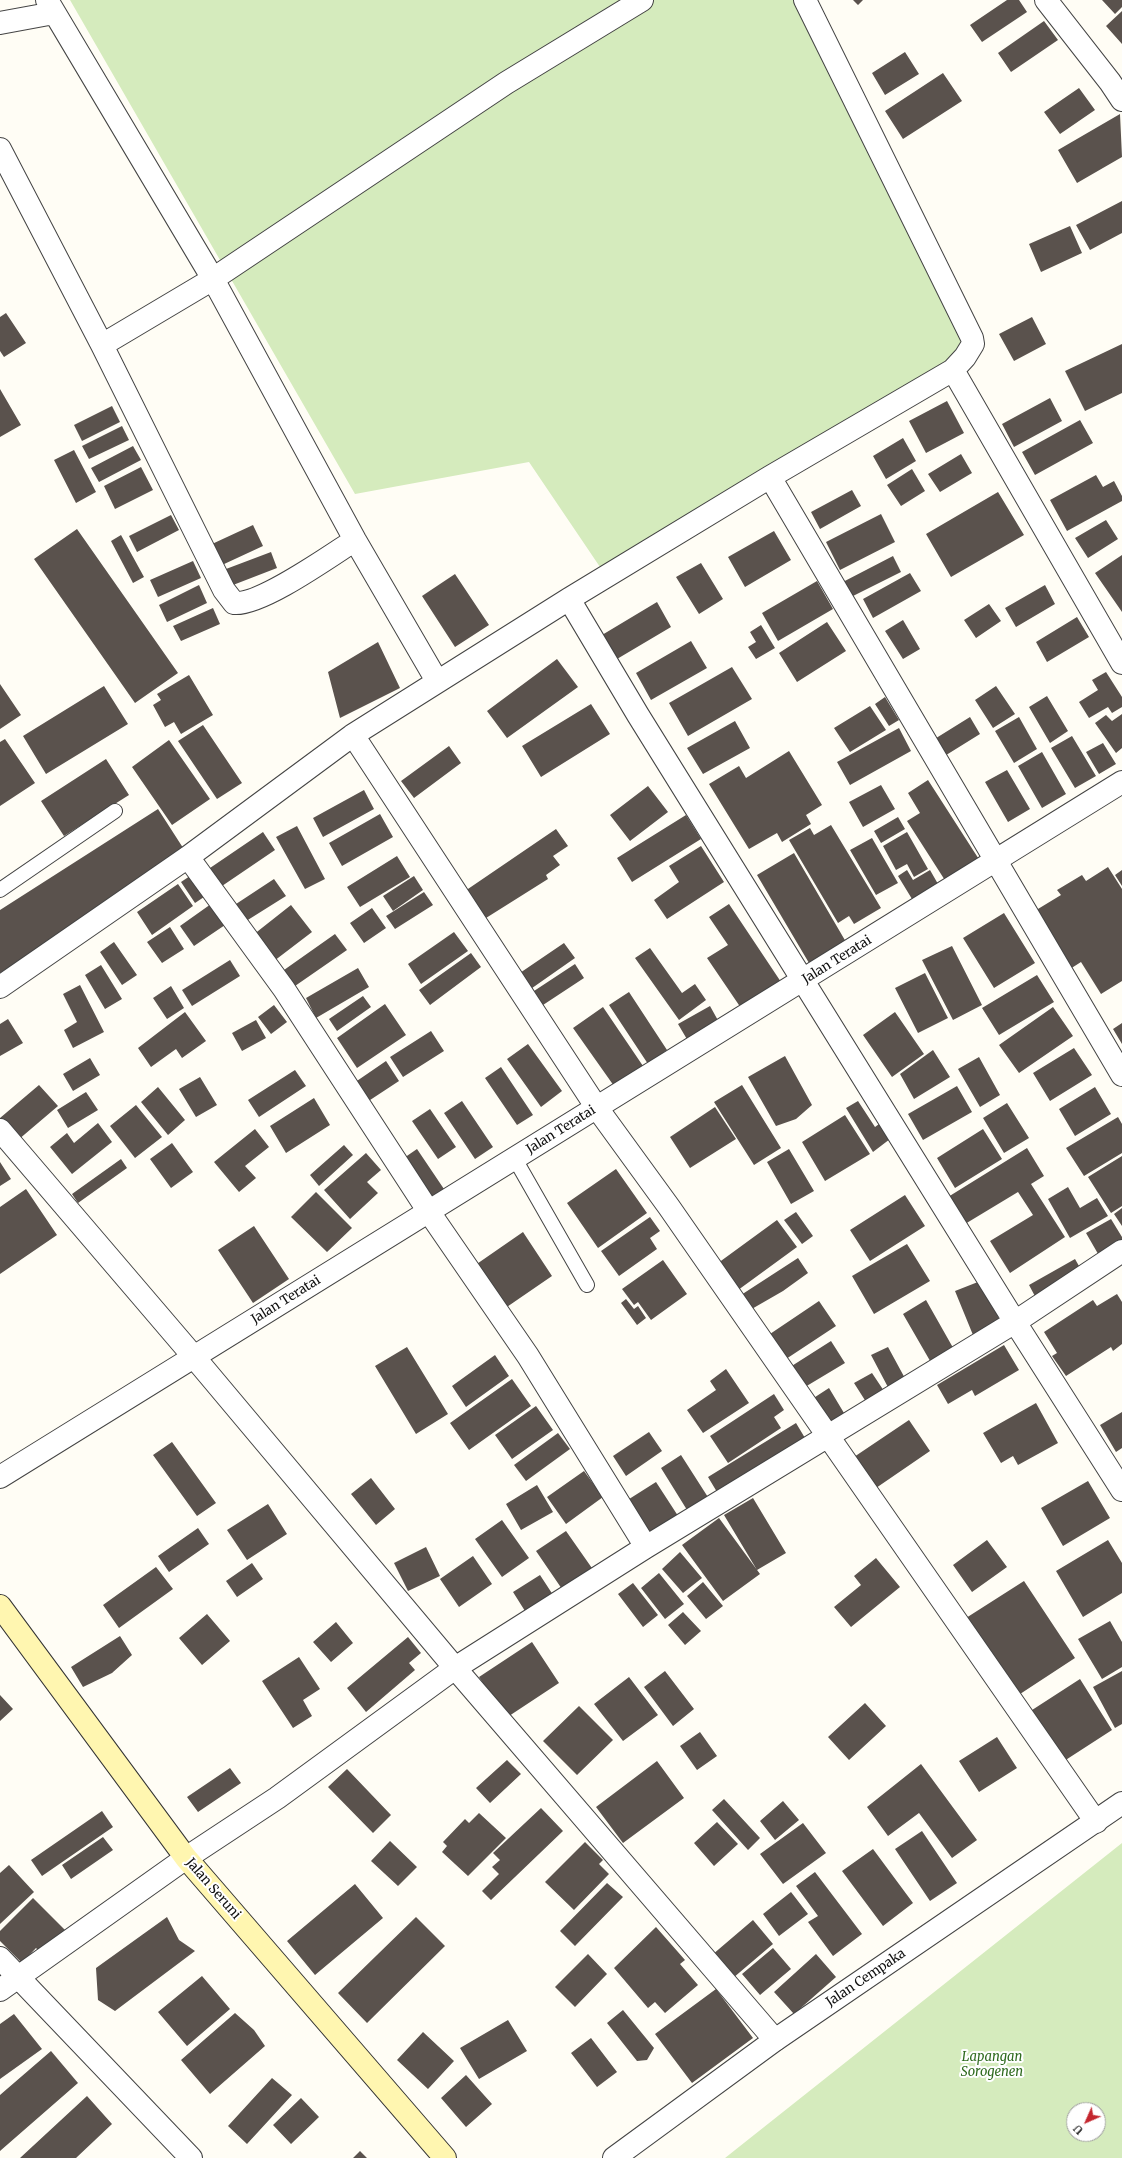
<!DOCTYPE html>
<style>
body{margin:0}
#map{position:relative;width:1122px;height:2158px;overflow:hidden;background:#fffdf5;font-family:Merriweather,serif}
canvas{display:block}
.north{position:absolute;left:1066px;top:2102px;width:40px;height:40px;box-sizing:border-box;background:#fff;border:1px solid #a0a0a0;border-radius:50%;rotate:225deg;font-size:11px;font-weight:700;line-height:16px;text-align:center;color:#111}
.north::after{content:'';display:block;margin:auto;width:14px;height:18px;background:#c4262e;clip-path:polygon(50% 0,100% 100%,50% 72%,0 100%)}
</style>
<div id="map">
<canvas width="1122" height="2158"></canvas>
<div class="north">U</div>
</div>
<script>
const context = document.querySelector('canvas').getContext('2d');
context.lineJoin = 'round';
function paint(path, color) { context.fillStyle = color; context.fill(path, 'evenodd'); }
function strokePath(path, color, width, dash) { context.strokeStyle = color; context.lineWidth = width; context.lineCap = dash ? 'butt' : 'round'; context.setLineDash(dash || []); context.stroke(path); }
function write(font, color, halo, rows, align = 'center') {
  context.font = font + ' Merriweather,serif'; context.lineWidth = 4; context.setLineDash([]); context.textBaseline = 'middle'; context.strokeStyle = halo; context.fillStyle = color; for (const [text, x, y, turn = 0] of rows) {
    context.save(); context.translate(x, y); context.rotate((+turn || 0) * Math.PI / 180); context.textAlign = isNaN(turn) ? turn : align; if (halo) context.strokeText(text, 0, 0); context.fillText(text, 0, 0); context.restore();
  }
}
const green = new Path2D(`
 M70 0H801L976 345 600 567 529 462 355 494Z
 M1122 1843V2158H725ZM1074 2110H1098V2134H1074Z`);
const building = new Path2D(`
 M853 0H863L858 5Z
 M1007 0H1019L1027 12 982 42 970 25Z
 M1102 0H1122V7L1115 14Z
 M1122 11V44L1106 26Z
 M1044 21 1058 40 1011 72 998 53Z
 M905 52 919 74 885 95 872 73Z
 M943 73 962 101 903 139 885 111Z
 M1079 88 1095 110 1060 134 1044 112Z
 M1120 114 1122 157 1077 183 1058 150Z
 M1122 201V233L1090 250 1076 225Z
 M1070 226 1082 253 1041 272 1029 244Z
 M6 313 26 343 4 357 0 351V317Z
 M1032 317 1046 344 1014 361 999 334Z
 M1122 344V393L1085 411 1065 371Z
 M0 389 21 425 0 437Z
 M1050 398 1062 421 1014 447 1002 424Z
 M947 401 964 433 926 453 909 421Z
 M112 406 120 422 82 441 74 425Z
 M1080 420 1093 443 1035 475 1022 452Z
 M122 426 129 440 89 459 82 446Z
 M903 438 916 461 886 479 873 456Z
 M133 446 141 460 99 482 91 468Z
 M74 450 96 492 76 503 54 460Z
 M961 454 972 473 940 492 928 474Z
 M141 467 153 490 115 509 104 486Z
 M912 469 925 491 901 506 887 485Z
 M1096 475 1103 487 1114 481 1122 496V501L1067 531 1050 500Z
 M852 490 861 506 820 529 811 512Z
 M998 492 1024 535 951 577 926 534Z
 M881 514 895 542 840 570 826 542Z
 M171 515 179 530 137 552 129 536Z
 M1106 520 1118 539 1088 558 1075 538Z
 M253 525 263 546 222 565 212 544Z
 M77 529 178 673 135 703 34 559Z
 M774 531 791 560 745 587 728 557Z
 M121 535 144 577 133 583 111 541Z
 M271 552 277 568 233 585 226 569Z
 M1122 555V612L1095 573Z
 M893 556 901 572 847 599 839 584Z
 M193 561 201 578 158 597 150 580Z
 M701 563 723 599 699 614 676 577Z
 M910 573 921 591 873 618 863 599Z
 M455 574 489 625 455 647 422 596Z
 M817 581 833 609 778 641 762 613Z
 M199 585 207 603 167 622 159 605Z
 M1045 585 1055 604 1016 627 1005 608Z
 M657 602 671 627 617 659 602 635Z
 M989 604 1001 621 976 638 964 620Z
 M213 608 220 624 181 641 173 626Z
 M1077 617 1089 637 1047 662 1036 642Z
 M903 620 920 649 903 659 885 631Z
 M827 622 846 651 797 682 779 653Z
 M761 625 775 648 756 659 748 647 756 642 750 632Z
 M691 641 707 668 651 700 636 673Z
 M378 642 400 688 340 718 328 672Z
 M557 659 578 687 507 738 487 711Z
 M732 667 752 699 688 736 669 703Z
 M1106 672 1122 697V707L1112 713 1108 707 1089 718 1079 702 1098 690 1092 680Z
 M189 675 213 715 181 734 174 722 165 727 153 705 161 700 157 694Z
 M0 684 21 715 0 729Z
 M104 686 128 724 46 774 23 736Z
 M996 686 1015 714 993 728 975 700Z
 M1047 696 1068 731 1050 743 1029 707Z
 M885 697 899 720 889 726 875 704Z
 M591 704 610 734 541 777 522 746Z
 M870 706 886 730 850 752 834 728Z
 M1122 714V748L1116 753 1095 723 1106 715 1112 721Z
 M970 717 980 734 943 757 933 740Z
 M1019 717 1037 749 1014 763 995 731Z
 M735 721 750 748 703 774 687 748Z
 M203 725 242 783 217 799 178 741Z
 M899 728 911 751 850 785 837 762Z
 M1072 736 1096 776 1075 788 1051 748Z
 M5 739 35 783 0 806V742Z
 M169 740 210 799 172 825 132 767Z
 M1103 743 1116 764 1099 774 1086 752Z
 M449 746 461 763 414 798 401 781Z
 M789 751 822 805 806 815 811 824 782 842 777 833 749 849 709 784 739 766 746 778Z
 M1042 752 1066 794 1042 808 1018 766Z
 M106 759 129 795 64 836 41 801Z
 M1007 770 1030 809 1008 822 985 782Z
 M928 780 982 864 948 885 907 821 920 813 908 793Z
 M881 785 895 809 863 827 849 802Z
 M648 786 668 812 630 841 610 815Z
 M364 790 374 809 323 837 313 818Z
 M158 809 187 854 0 973V910Z
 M380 814 393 837 342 866 329 843Z
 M686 815 701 839 632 882 617 858Z
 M898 817 905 829 881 843 874 831Z
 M831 825 881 908 854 924 849 916 838 923 789 840 810 828 814 835Z
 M297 826 325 879 305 889 276 837Z
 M556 829 568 846 553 856 560 865 546 875 548 879 486 918 465 891Z
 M263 832 275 850 222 886 210 868Z
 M907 832 928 869 914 877 907 864 896 870 883 846Z
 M872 838 898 883 876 895 850 850Z
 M701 846 724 882 667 919 654 900 679 882 669 866Z
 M794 853 846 942 809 963 757 875Z
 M397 856 410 877 360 907 347 887Z
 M1108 867 1122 889V981L1101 994 1081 962 1070 969 1033 912 1061 895 1057 890 1082 875 1086 881Z
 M907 870 913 880 930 870 938 884 912 899 898 876Z
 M1122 870V886L1115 875Z
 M193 874 207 895 195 903 181 882Z
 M414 876 423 890 393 911 383 896Z
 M274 879 286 896 243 923 233 906Z
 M178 884 193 906 152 935 137 912Z
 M424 892 433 905 395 929 386 916Z
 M211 904 225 925 194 946 180 926Z
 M729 904 783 985 743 1011 707 958 728 945 709 917Z
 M291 905 312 932 274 961 253 935Z
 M372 908 386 928 364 943 350 923Z
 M1004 913 1035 963 994 988 963 938Z
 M170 927 184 949 162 963 147 942Z
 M454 932 468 951 421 984 408 964Z
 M335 934 347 950 295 986 284 970Z
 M114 942 137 975 122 985 100 952Z
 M564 943 575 958 525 993 514 977Z
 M952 946 982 1005 953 1020 922 960Z
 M650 948 682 993 695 984 706 1000 679 1020 635 958Z
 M471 953 481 967 430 1005 419 990Z
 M230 960 240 976 192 1006 182 990Z
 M575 964 584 978 543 1005 534 991Z
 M101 965 122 999 105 1009 85 975Z
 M358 968 369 987 316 1018 306 998Z
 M925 973 948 1018 918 1033 895 988Z
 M1037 975 1054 1002 999 1035 982 1008Z
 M80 985 104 1032 73 1048 64 1030 77 1022 63 994Z
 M171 986 184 1008 167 1019 153 998Z
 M629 992 667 1050 648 1064 609 1005Z
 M363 996 371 1007 337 1031 329 1019Z
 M385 1004 406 1035 357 1068 337 1038Z
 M274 1005 287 1022 271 1034 258 1017Z
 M710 1006 720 1024 688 1041 678 1024Z
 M603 1007 643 1066 614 1086 573 1028Z
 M1053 1007 1073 1036 1019 1073 999 1045Z
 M185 1012 206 1041 182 1058 176 1049 151 1067 138 1048Z
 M895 1012 924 1054 892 1077 863 1035Z
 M8 1019 23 1043 0 1056V1024Z
 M256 1020 266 1038 242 1051 232 1033Z
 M1122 1023V1044L1113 1029Z
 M431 1031 444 1051 403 1077 390 1057Z
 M528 1044 562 1091 541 1107 507 1059Z
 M1074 1048 1092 1075 1050 1101 1033 1073Z
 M933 1050 950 1077 914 1099 900 1074Z
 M785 1056 812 1105 796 1119 776 1126 748 1077Z
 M979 1057 1000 1095 980 1107 958 1069Z
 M90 1058 100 1075 73 1091 63 1074Z
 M386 1061 399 1081 364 1104 351 1085Z
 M501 1067 533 1115 517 1125 485 1078Z
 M295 1070 306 1086 259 1117 248 1100Z
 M200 1077 217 1105 196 1117 179 1089Z
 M39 1085 58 1106 18 1140 0 1118Z
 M742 1085 781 1148 754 1165 714 1102Z
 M957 1086 972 1112 923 1140 908 1114Z
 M158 1087 185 1120 168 1135 141 1102Z
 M1095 1087 1111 1114 1075 1136 1059 1109Z
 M86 1092 98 1110 68 1128 57 1110Z
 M314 1098 330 1125 286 1153 270 1126Z
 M462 1101 493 1147 475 1159 444 1113Z
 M858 1101 875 1127 879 1124 890 1139 873 1152 846 1108Z
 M1007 1103 1029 1138 1004 1153 983 1118Z
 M136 1105 162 1137 135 1158 110 1126Z
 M715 1107 736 1139 690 1168 670 1137Z
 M430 1109 456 1147 438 1159 412 1121Z
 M845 1115 870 1154 825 1181 802 1142Z
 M1118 1117 1122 1124V1153L1084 1176 1066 1148Z
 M98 1123 112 1142 72 1174 50 1147 67 1133 74 1143Z
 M255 1129 269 1147 245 1166 256 1178 239 1192 214 1162Z
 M983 1129 1002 1159 955 1188 937 1158Z
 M172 1143 193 1172 171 1188 150 1159Z
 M344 1145 353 1155 319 1186 310 1175Z
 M1027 1148 1044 1176 1031 1184 1065 1237 1010 1273 990 1241 1033 1215 1018 1192 965 1224 948 1197Z
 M417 1149 446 1192 430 1203 401 1160Z
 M789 1149 814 1191 791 1204 767 1162Z
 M366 1153 381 1170 367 1182 378 1193 350 1219 324 1190Z
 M1122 1156V1206L1111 1213 1088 1177Z
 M121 1159 127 1168 78 1203 72 1194Z
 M0 1162 11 1179 0 1186Z
 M616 1169 647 1213 598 1248 567 1203Z
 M1068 1187 1080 1208 1097 1198 1108 1216 1070 1238 1048 1199Z
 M26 1189 57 1235 0 1274V1207Z
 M316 1192 352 1228 327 1252 291 1217Z
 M905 1195 925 1226 870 1261 850 1230Z
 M1122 1208V1226L1114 1214Z
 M796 1212 813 1236 802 1244 784 1220Z
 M650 1217 660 1231 650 1238 657 1249 619 1276 601 1251Z
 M1111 1219 1122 1237V1247L1101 1259 1086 1233Z
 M777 1220 797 1247 734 1293 714 1266Z
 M254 1226 289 1279 253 1303 218 1250Z
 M523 1232 552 1276 501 1311 471 1268Z
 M907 1244 930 1281 874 1314 852 1276Z
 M798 1258 808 1273 783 1291 750 1310 741 1295Z
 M1075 1259 1083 1273 1037 1300 1029 1285Z
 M663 1260 687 1294 651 1320 638 1302 634 1305 622 1289Z
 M983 1280 1001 1324 973 1335 955 1291Z
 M1117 1294 1122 1302V1344L1113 1351 1111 1347 1066 1376 1052 1356 1057 1353 1044 1332 1093 1300 1097 1306Z
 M626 1299 634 1309 638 1306 646 1318 637 1325 621 1303Z
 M926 1300 956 1353 933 1366 903 1314Z
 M819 1301 836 1326 783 1361 767 1336Z
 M831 1341 845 1363 800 1390 787 1369Z
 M1004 1345 1019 1370 975 1396 972 1390 948 1404 937 1385Z
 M407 1347 448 1414 416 1434 375 1366Z
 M888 1347 907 1382 890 1391 871 1355Z
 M495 1355 509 1376 466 1407 452 1386Z
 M726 1369 749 1403 703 1433 687 1410 716 1390 710 1381Z
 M872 1373 886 1394 868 1405 854 1383Z
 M512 1379 531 1406 469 1450 450 1423Z
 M829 1388 847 1418 827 1430 809 1401Z
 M774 1394 784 1410 774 1417 781 1428 728 1463 710 1436Z
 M1036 1403 1058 1443 1018 1465 1013 1456 1001 1463 983 1433Z
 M536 1406 553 1430 512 1459 495 1435Z
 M1122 1412V1448L1116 1452 1100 1425Z
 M909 1420 930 1451 876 1488 854 1457Z
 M796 1423 808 1443 720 1497 708 1477Z
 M649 1432 662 1451 626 1476 613 1456Z
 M558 1433 570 1449 526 1481 514 1465Z
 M172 1442 216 1503 197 1516 153 1455Z
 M681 1455 713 1505 692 1518 661 1468Z
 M584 1471 603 1497 566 1524 547 1497Z
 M371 1478 395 1509 376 1525 351 1494Z
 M1088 1481 1110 1518 1063 1546 1041 1508Z
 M656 1482 682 1522 653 1541 626 1501Z
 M537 1485 553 1512 521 1530 506 1504Z
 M753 1498 786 1553 757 1570 724 1515Z
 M268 1504 287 1534 247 1560 227 1530Z
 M719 1518 760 1574 723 1601 682 1545Z
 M502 1520 529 1558 502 1577 475 1539Z
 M198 1528 209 1544 169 1572 158 1556Z
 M566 1531 594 1571 564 1592 536 1551Z
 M987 1540 1007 1567 972 1592 953 1565Z
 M1108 1540 1122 1563V1593L1083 1617 1056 1571Z
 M426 1547 440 1576 408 1591 394 1563Z
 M680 1552 702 1578 683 1593 662 1569Z
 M473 1556 492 1584 459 1607 440 1579Z
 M876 1558 900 1587 851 1627 834 1607 861 1585 854 1576Z
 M252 1563 263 1579 237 1597 226 1581Z
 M156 1567 173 1589 119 1628 103 1605Z
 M659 1573 684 1604 665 1619 641 1588Z
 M540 1575 557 1601 530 1619 513 1592Z
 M1024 1581 1075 1658 1017 1696 966 1618Z
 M703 1582 723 1606 706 1619 687 1596Z
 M633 1583 658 1615 643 1627 618 1594Z
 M683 1612 701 1631 685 1645 668 1625Z
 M207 1614 230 1641 202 1665 179 1638Z
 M1110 1621 1122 1642V1667L1102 1679 1078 1639Z
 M336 1622 353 1643 331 1662 313 1642Z
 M120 1636 132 1655 112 1673 83 1687 71 1667Z
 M408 1637 421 1653 409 1663 415 1670 366 1712 347 1688Z
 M532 1642 559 1683 506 1718 479 1677Z
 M299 1657 320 1689 303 1700 312 1716 293 1728 262 1681Z
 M665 1671 694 1709 673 1726 644 1687Z
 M1122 1671V1724L1115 1728 1093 1687Z
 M629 1677 658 1715 623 1741 594 1704Z
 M1080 1679 1112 1730 1061 1763 1029 1712Z
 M0 1695 13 1709 0 1721Z
 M865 1703 886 1726 849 1760 828 1737Z
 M579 1706 613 1740 577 1775 543 1741Z
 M700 1732 717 1756 697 1770 680 1746Z
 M997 1737 1017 1768 979 1792 959 1761Z
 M507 1760 521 1774 490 1803 476 1788Z
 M657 1761 684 1798 623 1843 596 1807Z
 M921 1764 977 1840 952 1858 919 1813 888 1836 867 1807Z
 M230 1768 241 1783 198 1812 187 1797Z
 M347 1769 391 1815 373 1833 328 1787Z
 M724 1799 760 1838 748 1850 712 1810Z
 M783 1801 799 1820 775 1840 760 1821Z
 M541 1808 563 1831 491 1900 482 1891 499 1874 492 1867 500 1860 493 1853Z
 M102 1811 113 1827 42 1876 31 1860Z
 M479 1813 506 1838 468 1876 442 1852 447 1846 443 1842 465 1819 469 1823Z
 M717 1822 738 1844 714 1866 694 1843Z
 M803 1823 826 1853 783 1884 760 1854Z
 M922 1831 957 1883 930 1901 895 1849Z
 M103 1837 113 1850 71 1879 62 1865Z
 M390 1841 417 1867 398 1886 371 1861Z
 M585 1842 603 1860 599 1864 609 1874 574 1910 545 1882Z
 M873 1849 913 1903 883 1926 842 1871Z
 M9 1865 34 1892 0 1924V1873Z
 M815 1872 862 1934 833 1956 808 1922 818 1916 796 1886Z
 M607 1883 623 1897 575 1946 560 1931Z
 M355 1884 383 1918 315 1975 287 1941Z
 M791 1892 808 1914 779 1936 763 1914Z
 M33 1898 69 1934 46 1958 36 1948 22 1963 0 1941V1931Z
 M167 1917 179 1940 195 1951 115 2011 98 2000 96 1968Z
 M416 1917 445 1946 367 2023 338 1993Z
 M753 1920 773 1944 733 1978 712 1955Z
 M656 1927 685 1960 680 1964 698 1985 665 2013 655 2002 648 2008 614 1968Z
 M773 1948 791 1969 760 1995 742 1974Z
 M588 1954 607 1974 575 2007 555 1987Z
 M816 1954 836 1977 794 2014 774 1992Z
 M202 1976 230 2009 187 2046 158 2012Z
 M716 1989 753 2038 692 2083 655 2034Z
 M623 2010 654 2048 647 2060 637 2061 607 2023Z
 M235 2013 254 2030 265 2046 210 2094 181 2060Z
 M14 2014 42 2049 0 2079V2024Z
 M508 2020 527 2051 479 2079 460 2048Z
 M423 2032 454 2061 428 2089 397 2060Z
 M591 2038 617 2072 597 2087 571 2053Z
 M51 2051 78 2083 0 2151V2095Z
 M466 2075 492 2104 466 2127 441 2098Z
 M272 2078 292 2095 247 2144 228 2126Z
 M87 2096 112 2124 76 2158H20Z
 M301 2098 319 2117 291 2144 273 2125Z
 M360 2151 367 2158H353Z`);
const service = new Path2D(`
 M0 890 115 811
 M515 1159 587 1285`);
const minor = new Path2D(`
 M47 0 213 279 355 540 437 681
 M1046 0 1110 82 1122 100
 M0 23 54 13
 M0 149 102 345 224 590 234 603C260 606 330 556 355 540
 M102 345 213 279 506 83 642 0
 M953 370 1122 663
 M770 477 1122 1075
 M569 599 638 715 1015 1322 1122 1490
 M353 735 597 1108 669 1207 1096 1822
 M188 857 284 989 429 1212 528 1356 646 1547
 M0 987 188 857 353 735 569 599 770 477 953 370 965 357 973 344 972 338 805 0
 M0 1130 194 1357 455 1668 775 2040
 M0 1958 191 2158
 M0 1990 186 1858 277 1798 455 1668 646 1547 1015 1322 1122 1251`);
const tertiary = new Path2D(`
 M0 1477 1122 782
 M614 2158 775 2040 1122 1803`);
const secondary = new Path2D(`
 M0 1606 186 1858 445 2158`);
const streetNames = [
 ["Jalan Teratai",837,960,-32],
 ["Jalan Teratai",561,1130,-32],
 ["Jalan Teratai",286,1300,-32],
 ["Jalan Seruni",213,1889,49],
 ["Jalan Cempaka",866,1978,-34]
];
const parkNames = [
 ["Lapangan",992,2057],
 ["Sorogenen",992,2072]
];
paint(green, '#d5ebbd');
paint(building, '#5a524d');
strokePath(service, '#444', 16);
strokePath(minor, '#444', 24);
strokePath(tertiary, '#444', 24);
strokePath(secondary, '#333', 24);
strokePath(service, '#fff', 14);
strokePath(minor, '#fff', 22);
strokePath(tertiary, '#fff', 22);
strokePath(secondary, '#fff6b0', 22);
write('13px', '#111', '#fff', streetNames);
write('italic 13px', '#2f6b1f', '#fff', parkNames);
</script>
